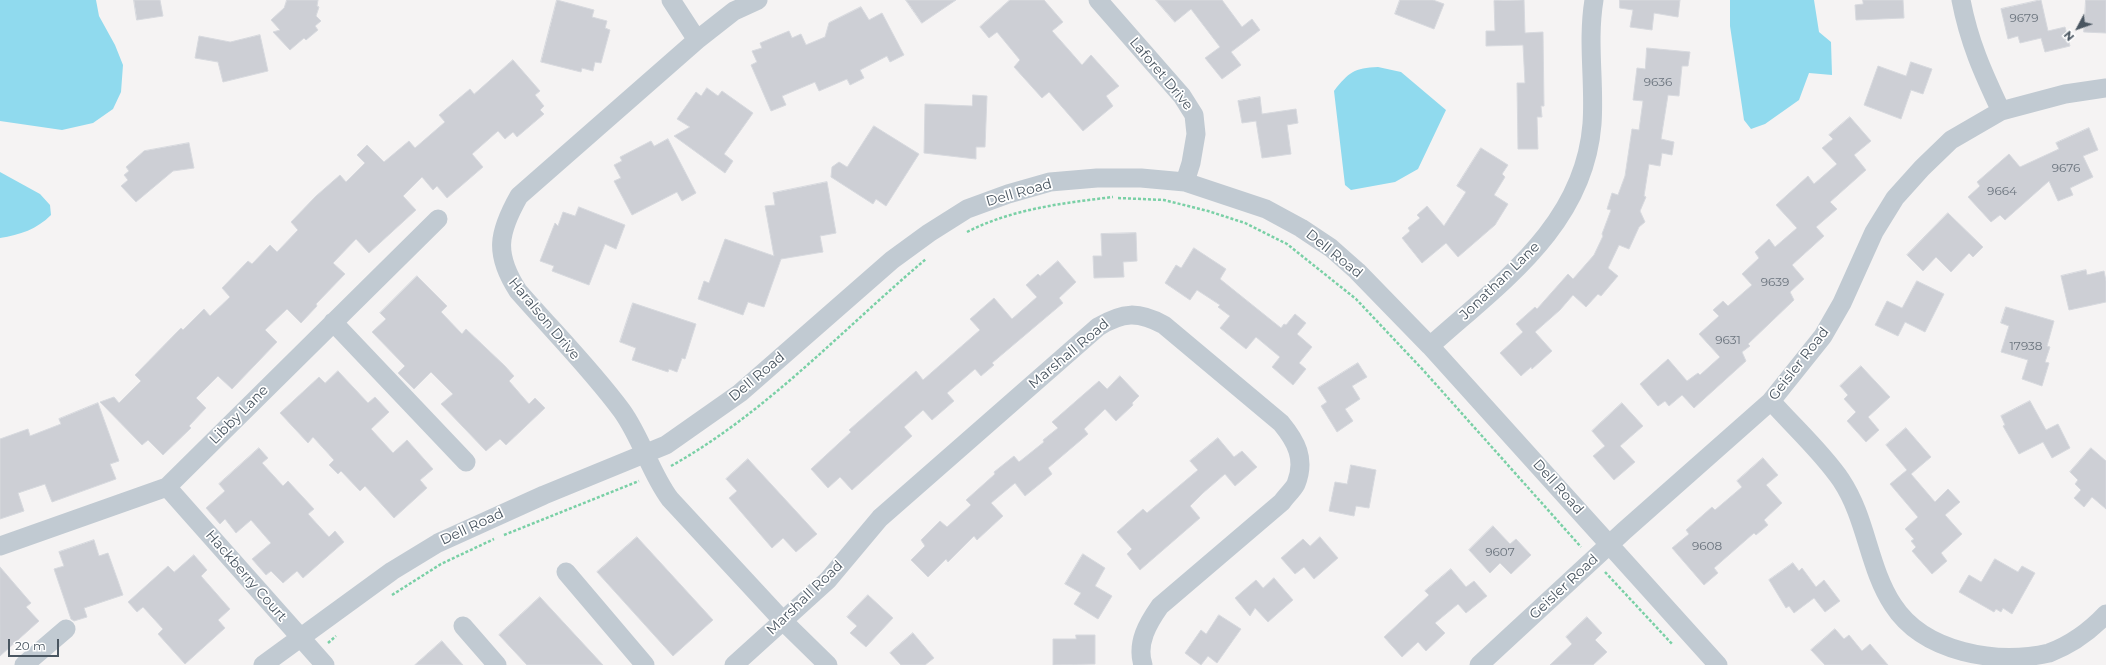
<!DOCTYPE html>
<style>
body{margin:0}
#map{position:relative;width:2106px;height:665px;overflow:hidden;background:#f5f3f3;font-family:Montserrat,sans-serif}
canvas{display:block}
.north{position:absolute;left:2058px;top:8px;width:40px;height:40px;-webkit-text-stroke:3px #fff;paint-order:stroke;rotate:229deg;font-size:11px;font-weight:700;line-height:16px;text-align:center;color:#4a5661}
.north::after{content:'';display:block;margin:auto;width:14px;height:18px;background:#4a5661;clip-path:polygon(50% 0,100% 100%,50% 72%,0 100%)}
.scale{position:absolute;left:8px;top:639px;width:51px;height:18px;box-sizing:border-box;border:2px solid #4a5661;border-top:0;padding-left:5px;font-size:12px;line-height:14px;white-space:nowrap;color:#4a5661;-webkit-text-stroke:3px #fff;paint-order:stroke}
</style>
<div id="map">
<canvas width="2106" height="665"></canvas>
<div class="north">N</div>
<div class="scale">20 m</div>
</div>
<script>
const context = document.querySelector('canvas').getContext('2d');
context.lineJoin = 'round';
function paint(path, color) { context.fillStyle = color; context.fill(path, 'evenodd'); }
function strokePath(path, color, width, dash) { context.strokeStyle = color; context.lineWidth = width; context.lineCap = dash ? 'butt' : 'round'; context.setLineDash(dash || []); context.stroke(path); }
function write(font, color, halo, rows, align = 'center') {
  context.font = font + ' Montserrat,sans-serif'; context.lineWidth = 3.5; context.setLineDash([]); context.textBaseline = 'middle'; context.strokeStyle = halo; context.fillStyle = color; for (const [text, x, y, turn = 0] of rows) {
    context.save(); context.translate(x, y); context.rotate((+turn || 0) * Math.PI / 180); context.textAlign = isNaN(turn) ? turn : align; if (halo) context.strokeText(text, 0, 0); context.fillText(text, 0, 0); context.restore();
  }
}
const water = new Path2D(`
 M0 0H96L99 16 115 45 123 65 121 92 113 109 93 123 62 130 0 121Z
 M1730 0H1814L1819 32 1831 42 1832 75 1809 73 1799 100 1765 124 1751 129 1744 120 1730 26Z
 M1378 67 1401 72 1446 110 1418 169 1395 182 1351 190 1345 185 1334 91C1349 72 1354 68 1378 67Z
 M0 172 40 194 50 205 51 215C37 229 20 235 0 238Z`);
const building = new Path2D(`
 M134 0H160L163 16 137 20Z
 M287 0H318L317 6 319 7 316 16 321 21 315 26 318 30 306 40 304 38 290 50 273 32 280 30 271 20 284 8Z
 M557 0 594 10 592 17 607 21 605 28 610 30 601 63 595 62 593 71 582 68 581 72 541 62Z
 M906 0H956L922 23Z
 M1010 0H1044L1063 22 1052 31 1068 49 1082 65 1091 55 1119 86 1106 96 1113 106 1083 131 1049 92 1042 98 1014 67 1020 60 997 32 989 38 980 27Z
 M1156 0H1222L1242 27 1252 19 1260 30 1231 52 1241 65 1222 79 1205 58 1220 47 1191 9 1175 22Z
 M1400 0H1433L1444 4 1434 29 1395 14Z
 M1524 0 1525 33 1543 32 1544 106H1541L1542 117H1537L1538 149H1518L1517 83H1525L1523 45 1486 46V31H1495L1494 1Z
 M1620 0H1680L1678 17 1654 13 1652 30 1630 27 1633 10 1620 8Z
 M1863 0H1903L1904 18 1856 20 1855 5 1863 4Z
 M2041 0 2048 31 2065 27 2070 46 2045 52 2041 38 2020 43 2018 36 2008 39 2001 9Z
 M2086 0H2106V33L2084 32Z
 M861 7 869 20 882 13 904 55 890 62 887 56 860 70 864 78 850 85 847 79 819 91 815 82 782 96 786 105 771 111 751 65 757 62 752 51 762 48 760 43 789 31 792 38 801 34 806 45 825 37 829 23Z
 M260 35 268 71 223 82 218 62 195 58 199 36 230 42Z
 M1647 48 1690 52 1688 66H1682L1679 96 1668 95 1661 139 1674 142 1672 155 1662 153 1660 166 1649 164 1644 196 1646 197 1640 211 1645 222 1639 227 1629 249 1619 245 1608 268 1618 276 1601 296 1598 294 1586 307 1573 295 1560 310 1535 332 1552 351 1532 369 1531 367 1521 376 1500 353 1523 332 1516 324 1535 307 1537 309 1568 274 1573 279 1594 255 1603 236 1602 234 1611 210 1607 209 1612 193 1618 195 1625 176 1632 129 1639 130 1643 101 1633 100 1637 68 1645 69Z
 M513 60 540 91 535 95 544 106 540 110 544 114 517 137 513 132 505 139 498 131 472 154 483 167 447 198 437 186 433 190 422 177 403 196 416 210 369 253 356 239 333 263 345 274 316 304 317 306 301 323 287 309 265 330 277 342 232 389 218 376 196 398 206 408 189 426 191 428 163 455 148 440 142 445 100 402 114 397 119 403 141 381 135 375 181 328 183 330 204 309 210 316 230 297 222 288 248 261 252 264 270 245 277 252 298 230 291 222 316 196 340 175 346 182 365 163 357 155 367 145 384 162 409 141 415 148 445 122 439 115 470 89 474 94Z
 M1911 62 1932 69 1923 94 1911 90 1901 119 1864 105 1878 66 1906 76Z
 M707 88 718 96 722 91 753 113 724 154 733 161 725 173 674 136 690 127 677 119 696 92 701 96Z
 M973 95 987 96 985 147H976V159L924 153 925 104 972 106Z
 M1260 97 1262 114 1296 109 1298 123 1287 125 1291 154 1262 158 1256 121 1242 123 1238 101Z
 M1850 117 1871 141 1854 155 1866 170 1830 202 1837 209 1816 227 1824 236 1792 265 1804 279 1790 292 1794 300 1748 344 1750 346 1742 352 1746 361 1694 408 1682 395 1669 406 1665 401 1658 406 1640 384 1668 359 1687 381 1698 373 1700 375 1720 357 1699 334 1719 316 1713 310 1723 301 1728 306 1752 285 1742 274 1759 258 1755 252 1769 239 1775 247 1797 228 1776 205 1808 176 1814 184 1837 164 1822 148 1833 139 1829 135Z
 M874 126 919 154 886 206 876 199 873 204 831 177 832 167 839 162 847 167Z
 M2089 128 2098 150 2083 156 2093 177 2070 188 2073 195 2058 201 2049 181 2005 220 2000 215 1991 222 1968 197 1980 186 1977 182 2009 154 2020 167 2059 149 2056 143Z
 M668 139 696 193 682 201 677 192 632 215 614 181 621 178 614 165 622 161 620 157 651 141 654 146Z
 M189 143 194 168 173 171 136 202 121 186 128 180 124 175 129 171 126 167 144 151Z
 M1481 148 1508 165 1502 174 1505 177 1494 195 1508 204 1495 225 1458 257 1446 243 1422 263 1402 238 1410 231 1408 228 1420 218 1417 215 1427 206 1444 226 1466 192 1457 186Z
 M827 182 836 233 820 236 823 252 781 259 764 307 748 302 743 315 698 299 704 281 709 283 725 239 774 256 765 206 775 205 773 193Z
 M579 207 625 225 616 249 605 244 589 285 552 271 554 266 540 261 555 223 558 226 563 212 575 216Z
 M1948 213 1983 247 1973 257 1969 253 1951 272 1936 257 1923 271 1907 255Z
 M1136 233 1137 261 1123 262 1124 277 1094 278 1093 256H1102L1101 234Z
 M1194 248 1226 269 1220 279 1281 328 1284 324 1286 325 1295 314 1306 323 1297 334 1312 347 1299 363 1306 369 1293 385 1272 367 1280 357 1256 337 1246 349 1220 328 1230 316 1218 307 1220 305 1197 290 1190 300 1165 283 1176 265 1181 268Z
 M1058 261 1076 282 1059 298 1063 303 992 363 994 365 981 376 975 369 947 393 954 401 932 420 923 410 904 427 912 436 852 490 840 477 828 488 811 469 851 432 849 430 916 371 923 380 980 330 970 319 994 298 1012 319 1037 297 1026 285 1038 274 1040 276Z
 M2086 270 2087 275 2104 271 2106 281V302L2069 310 2061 276Z
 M417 276 447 306 441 312 462 334 466 329 505 366 514 376 509 381 529 404 535 398 545 408 506 445 500 439 486 451 441 404 453 394 431 372 414 389 398 373 405 366 372 332 386 319 380 313Z
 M1917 281 1944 294 1925 332 1905 322 1898 336 1875 325 1887 301 1902 308Z
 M633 303 696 324 685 359 682 358 677 372 669 369 668 372 632 360 636 348 620 342Z
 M2006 307 2054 321 2047 346 2050 347 2045 362 2049 363 2042 386 2022 379 2028 360 2001 352 2009 326 2001 323Z
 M1358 363 1367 377 1352 386 1360 399 1345 409 1353 421 1337 432 1321 406 1327 402 1318 388Z
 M1861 366 1890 397 1868 417 1879 430 1866 442 1847 421 1856 412 1844 399 1848 395 1840 386Z
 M338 371 368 403 375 397 389 412 371 429 393 453 407 440 433 469 420 480 427 488 394 518 365 486 360 491 341 471 338 474 329 465 334 460 313 437 308 443 280 413 319 377 325 383Z
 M1120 376 1139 396 1132 403 1133 405 1116 421 1105 409 1084 429 1088 434 1048 468 1052 474 1025 496 1015 483 991 503 1003 516 977 540 974 536 948 562 946 559 928 577 911 560 925 546 921 540 940 521 947 527 971 505 966 500 995 474 994 472 1014 456 1019 462 1044 442 1043 440 1058 428 1052 422 1099 381 1107 389Z
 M2030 401 2046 430 2058 424 2070 448 2052 458 2043 442 2019 454 2003 426 2005 425 2001 416Z
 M98 403 119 461 110 464 116 479 52 502 45 484 18 493 24 511 0 519V439L28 429 30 436 61 424 59 419Z
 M1622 403 1643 426 1620 446 1635 462 1614 480 1593 456 1605 446 1592 431Z
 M1906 428 1931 457 1911 474 1935 502 1948 489 1960 502 1945 515 1962 534 1941 553 1947 561 1932 574 1912 551 1916 547 1911 541 1914 539 1905 529 1918 517 1890 484 1907 470 1886 445Z
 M1218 438 1234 457 1242 451 1257 467 1235 486 1225 474 1203 493 1190 506 1200 518 1140 570 1127 554 1132 549 1117 532 1143 509 1147 513 1198 470 1190 461Z
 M259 448 268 458 262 463 283 486 288 481 314 509 308 514 329 537 335 531 344 542 303 578 297 571 283 583 271 571 266 575 252 559 271 543 251 520 236 533 225 519 220 524 206 508 225 491 219 484Z
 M2091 448 2106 461V509L2092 497 2084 507 2074 498 2081 490 2075 484 2078 480 2070 472Z
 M1763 458 1778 475 1766 485 1782 503 1764 520 1768 525 1756 535 1754 533 1714 568 1718 573 1704 585 1672 548 1689 534 1686 530 1712 507 1715 510 1742 487 1737 481Z
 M748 459 817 534 796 552 783 538 772 548 729 498 737 491 726 479Z
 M1351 465 1376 470 1369 508 1356 506 1354 516 1329 511 1335 482 1347 484Z
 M1493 526 1510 544 1516 539 1531 555 1511 574 1500 563 1490 573 1469 550Z
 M637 537 713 620 673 656 597 572Z
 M1320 537 1338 558 1314 579 1304 567 1295 574 1281 558 1303 539 1310 546Z
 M94 540 99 556 108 553 123 595 84 608 87 617 74 621 71 619 54 569 64 566 59 552Z
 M1083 554 1105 568 1095 586 1112 596 1098 619 1074 604 1081 593 1065 584Z
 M194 555 207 570 201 576 230 609 218 620 225 628 185 664 158 634 163 629 143 607 137 612 128 602 168 566 174 572Z
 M1995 559 2018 572 2022 566 2035 573 2012 614 2003 608 2001 612 1996 609 1994 612 1959 592 1969 575 1981 582Z
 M1793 563 1799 571 1802 568 1816 587 1824 580 1840 601 1825 612 1814 598 1794 613 1789 606 1786 608 1769 580Z
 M0 567 31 603 26 607 39 621 0 656Z
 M1451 569 1466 587 1474 581 1487 596 1466 613 1458 604 1435 623 1445 633 1426 651 1418 642 1402 657 1384 637 1429 595 1425 591Z
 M1274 578 1293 600 1268 622 1255 608 1250 616 1235 598 1256 580 1263 588Z
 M868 595 893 618 866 647 850 633 857 626 847 617Z
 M540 597 603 665H527L499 635Z
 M1219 615 1241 629 1217 663 1208 656 1201 665 1185 653 1201 630 1206 634Z
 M1587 617 1602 633 1595 640 1607 652 1593 665H1550L1572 644 1566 637Z
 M1835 629 1844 639 1849 635 1862 651 1870 644 1888 665H1825L1811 650Z
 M913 633 934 658 925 665H901L890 653Z
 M1076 635H1095V664L1053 665V639H1076Z
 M442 641 463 665H415Z`);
const path = new Path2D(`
 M1118 198 1164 200 1208 211 1245 223 1287 244 1356 299 1424 371 1581 547
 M967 232C1012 209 1063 203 1113 197
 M671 466C766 413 843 329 926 259
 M504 535 639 481
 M1605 572 1673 645
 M392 595 441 564 494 539
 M328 643 336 636`);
const minor = new Path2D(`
 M671 0 697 40
 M758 0 734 11 697 40 519 196C498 233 494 254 518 291 553 331 591 369 622 411 642 439 650 472 670 499L783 621 828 665
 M1098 0 1182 96 1194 115 1196 134 1191 163 1185 182
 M1961 0C1969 42 1983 73 2001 111
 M333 322 466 462
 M1430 346C1500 283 1584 226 1592 124 1595 83 1587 42 1594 0
 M1771 401C1794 427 1822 452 1841 480 1867 519 1868 567 1893 605 1924 653 1997 665 2049 653 2070 645 2091 630 2106 614
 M167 487 325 665
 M0 546 167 487 438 219
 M566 572 645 665
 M463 626 497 665
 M24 665 66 629
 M263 665 392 571 438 543 544 495 666 445 740 393 892 260 929 233 967 209 1008 194 1050 182 1097 178H1141L1185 182 1266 209 1301 228 1331 248 1357 271 1430 346 1718 665
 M734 665 828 580 880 518 1098 327C1123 312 1138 311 1164 325L1281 423C1296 441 1306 459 1296 484 1293 490 1286 496 1282 502L1160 606C1148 623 1136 643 1143 665
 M1479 665 1624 531 1771 401 1823 336 1842 303 1874 232 1895 198 1922 168 1951 140 2001 111 2065 94 2106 88`);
const numberNames = [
 ["9679",2024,18],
 ["9636",1658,82],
 ["9676",2066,168],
 ["9664",2002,191],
 ["9639",1775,282],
 ["9631",1728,340],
 ["17938",2026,346],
 ["9608",1707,546],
 ["9607",1500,552]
];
const streetNames = [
 ["Laforet Drive",1161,74,50],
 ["Dell Road",1019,193,-16],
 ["Dell Road",1334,254,39],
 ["Jonathan Lane",1500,281,-44],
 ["Haralson Drive",544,319,50],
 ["Marshall Road",1069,354,-40],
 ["Geisler Road",1799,364,-52],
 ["Dell Road",757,377,-40],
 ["Libby Lane",239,415,-45],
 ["Dell Road",1558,487,48],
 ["Dell Road",472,527,-25],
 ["Hackberry Court",246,576,49],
 ["Geisler Road",1564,587,-43],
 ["Marshall Road",805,598,-44]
];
paint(water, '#90daee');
paint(building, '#cdcfd5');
strokePath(building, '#d7d9de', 1);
strokePath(path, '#7ad0a6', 2.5, [3, 2]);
strokePath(minor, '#c1cad2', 19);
write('12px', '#6b747e', null, numberNames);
write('14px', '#4a5661', '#fff', streetNames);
</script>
